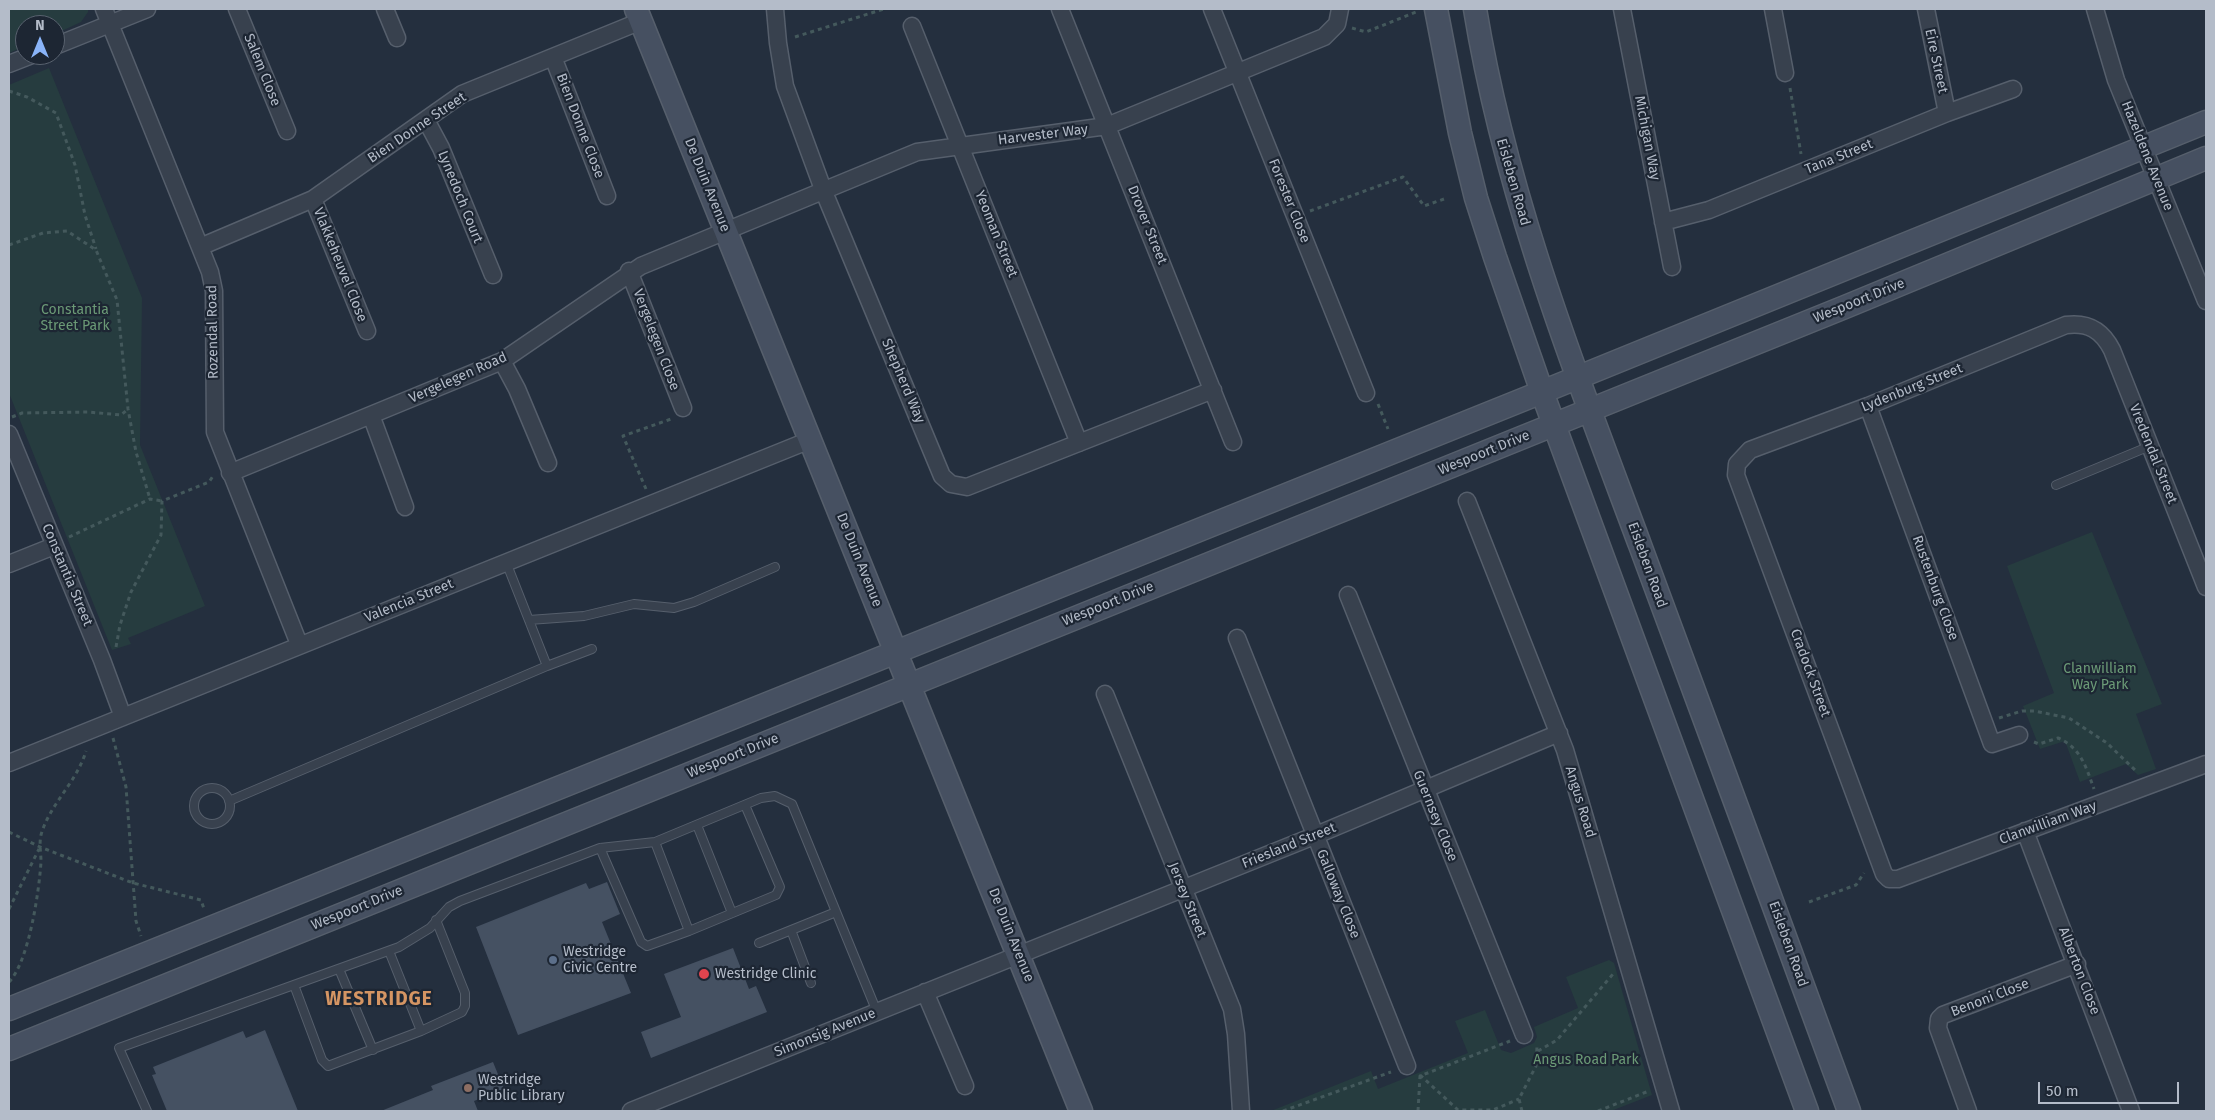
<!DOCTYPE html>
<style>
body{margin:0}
#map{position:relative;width:2215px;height:1120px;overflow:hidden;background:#242f3e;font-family:"Fira Sans",sans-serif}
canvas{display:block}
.frame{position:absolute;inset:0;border:10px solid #b4bcc9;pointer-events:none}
.north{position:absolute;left:15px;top:15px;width:50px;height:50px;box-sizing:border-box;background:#1d2633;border:1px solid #59626f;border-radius:50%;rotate:0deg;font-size:14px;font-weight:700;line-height:20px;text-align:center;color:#b4bcc9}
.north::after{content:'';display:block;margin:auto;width:18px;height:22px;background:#8ab4f8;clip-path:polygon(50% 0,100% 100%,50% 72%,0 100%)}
.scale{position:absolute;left:2038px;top:1082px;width:141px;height:22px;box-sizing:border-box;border:2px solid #b4bcc9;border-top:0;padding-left:6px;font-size:15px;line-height:18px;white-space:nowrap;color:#b4bcc9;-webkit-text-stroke:4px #1d2633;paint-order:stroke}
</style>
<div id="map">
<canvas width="2215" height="1120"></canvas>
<div class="frame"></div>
<div class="north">N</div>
<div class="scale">50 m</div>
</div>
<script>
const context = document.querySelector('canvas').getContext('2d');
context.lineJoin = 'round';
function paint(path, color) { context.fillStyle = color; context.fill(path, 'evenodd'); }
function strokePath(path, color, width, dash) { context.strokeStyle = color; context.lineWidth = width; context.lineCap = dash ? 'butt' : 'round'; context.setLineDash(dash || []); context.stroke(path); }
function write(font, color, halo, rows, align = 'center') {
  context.font = font + ' "Fira Sans",sans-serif'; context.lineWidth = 4.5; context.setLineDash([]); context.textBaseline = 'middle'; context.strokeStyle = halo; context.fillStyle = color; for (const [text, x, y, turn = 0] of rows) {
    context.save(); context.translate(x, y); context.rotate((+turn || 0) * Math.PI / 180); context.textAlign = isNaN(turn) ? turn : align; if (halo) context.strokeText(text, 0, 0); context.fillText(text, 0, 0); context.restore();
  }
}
const green = new Path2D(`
 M9 9H88V12L81 22 55 34V25H25V46L9 53Z
 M49 68 142 298 140 445 205 606 128 638 131 644 112 650 9 393V85Z
 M2092 532 2162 704 2136 714 2156 769 2138 775 2126 764 2080 782 2065 741 2040 749 2023 706 2054 693 2007 566Z
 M1609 960 1614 963 1652 1095 1611 1111H1271L1371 1071 1378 1089 1468 1053 1455 1021 1485 1010 1501 1050 1511 1053 1534 1043 1537 1037 1534 1027 1578 1008 1566 977Z`);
const building = new Path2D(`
 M607 882 620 914 602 922 631 993 518 1035 476 927 586 883 589 889Z
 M733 948 749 989 756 986 767 1012 651 1058 641 1032 681 1017 664 974Z
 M265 1030 298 1111H167L152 1075 156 1074 153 1067 243 1031 246 1038Z
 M493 1062 504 1089 474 1101 478 1111H381L433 1090 431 1086Z`);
const path = new Path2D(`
 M1352 28 1366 32 1416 12
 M795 37 884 9
 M1790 88 1801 154
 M9 91 27 97 56 113 75 165 85 215 96 249
 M1310 211 1403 177 1424 206 1444 199
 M9 245 43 233 67 231 96 250 117 300 128 409 136 452 150 499
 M1378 404 1388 429
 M12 417 22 413 88 412 121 415 128 409
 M646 489 623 436 671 419
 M69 537 150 499 162 501
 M116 647 120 625 131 592 161 535 162 501 209 482 213 476
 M1999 718 2022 711H2034L2069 718 2107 743 2137 772
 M113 738 126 787 136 921 141 936
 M2034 742 2039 744 2058 738C2081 748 2086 767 2094 789
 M9 832 40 847 133 883 201 900 204 909
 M1809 902 1856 885 1864 873
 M9 909 39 849
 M9 982C29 961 39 892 41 862 41 853 39 844 41 835 49 805 77 782 86 751
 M1538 1051 1557 1040 1613 974
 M1420 1075 1458 1110H1493L1519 1099
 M1283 1111 1391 1072
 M1418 1111 1420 1076 1510 1041
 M1522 1111 1519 1099 1536 1066 1537 1046
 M1598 1111 1649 1091`);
const lane = new Path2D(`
 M2056 485 2150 446
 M529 620 584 616 634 604 674 608 694 602 775 567
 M547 666 592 649
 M194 806a18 18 0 1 1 36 0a18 18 0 1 1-36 0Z
 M229 801 547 666 506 562
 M697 825 732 913
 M655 842 689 931
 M600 848 641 942 647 946 689 931 776 895 780 887 745 805
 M791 930 811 983
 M759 943 836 912
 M389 951 421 1031
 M339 969 373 1050
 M294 985 322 1060 328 1066 421 1031 462 1012 465 1006V993L436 920
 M147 1111 119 1048 399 947 430 928 449 907 460 901 600 848 655 842 761 798 775 796 792 804 877 1012`);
const street = new Path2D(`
 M104 9 210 272 214 291 215 432 299 644
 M237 9 287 131
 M385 9 397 38
 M775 9 778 43 785 86 824 192 942 476 951 484 967 487 1213 390
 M1060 9 1233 442
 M1212 9 1366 393
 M1622 9 1672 267
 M1773 9 1785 73
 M1926 9 1947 113
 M2095 9 2116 80 2206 301
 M912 26 1079 443
 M55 46 147 9
 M553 57 607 196
 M9 64 32 55
 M426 120 441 148 493 275
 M313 199 367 331
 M1663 222 1709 210 1947 113 2013 89
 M200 247 313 199 462 94 641 21
 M629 271 683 408
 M502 361 517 389 548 463
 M1868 406 1992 744 2019 735
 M371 415 405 507
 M9 434 102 660 123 717
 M230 473 502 361 641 266 917 152 1107 126 1324 37 1337 24 1340 9
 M1467 501 1565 750 1671 1111
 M9 564 54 546
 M2206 587 2112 350C2102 330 2088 322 2066 325L1868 406 1750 450 1737 464 1736 475 1884 874 1889 879H1898L2206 764
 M1348 595 1524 1035
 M1237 638 1407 1066
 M1105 694 1232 1009 1236 1034 1241 1111
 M9 763 810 440
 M2025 831 2131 1111
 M925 992 965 1086
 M631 1111 1314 836 1559 733
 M1968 1111 1938 1028 1939 1019 1943 1015 2077 964`);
const secondary = new Path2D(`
 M636 9 1081 1111
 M1436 9 1460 133 1476 198 1495 257 1542 392 1807 1111
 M1475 9C1506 197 1574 368 1640 545 1710 734 1780 922 1849 1111
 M9 1009 1542 392 2206 122
 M9 1049 1845 307 2206 158`);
const markers = [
 [553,960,5,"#5c6f8a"],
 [704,974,6,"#e0444e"],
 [468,1088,5,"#8d6e63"]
];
const streetNames = [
 ["Eire Street",1936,61,78],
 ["Salem Close",262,70,68],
 ["Bien Donne Close",580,126,69],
 ["Bien Donne Street",417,128,-34],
 ["Harvester Way",1043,135,-7],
 ["Michigan Way",1647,138,79],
 ["Hazeldene Avenue",2147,156,68],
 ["Tana Street",1839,157,-22],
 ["Eisleben Road",1513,182,74],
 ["De Duin Avenue",707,185,68],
 ["Lynedoch Court",460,197,68],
 ["Forester Close",1289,201,68],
 ["Drover Street",1147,225,68],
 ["Yeoman Street",996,234,68],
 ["Vlakkeheuvel Close",340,265,68],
 ["Wespoort Drive",1859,301,-22],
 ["Rozendal Road",213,332,-91],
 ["Vergelegen Close",656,340,69],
 ["Vergelegen Road",458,378,-24],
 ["Shepherd Way",903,381,67],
 ["Lydenburg Street",1912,388,-22],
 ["Wespoort Drive",1484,453,-22],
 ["Vredendal Street",2153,454,68],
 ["De Duin Avenue",859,560,68],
 ["Eisleben Road",1647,565,70],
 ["Constantia Street",67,575,67],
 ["Rustenburg Close",1935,588,70],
 ["Valencia Street",409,601,-22],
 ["Wespoort Drive",1108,604,-22],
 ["Cradock Street",1810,673,70],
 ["Wespoort Drive",733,756,-22],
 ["Angus Road",1580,802,73],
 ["Guernsey Close",1435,816,68],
 ["Clanwilliam Way",2048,823,-20],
 ["Friesland Street",1289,846,-22],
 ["Galloway Close",1338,894,68],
 ["Jersey Street",1187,900,68],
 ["Wespoort Drive",357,908,-22],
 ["De Duin Avenue",1011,935,68],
 ["Eisleben Road",1788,944,70],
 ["Alberton Close",2079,971,69],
 ["Benoni Close",1990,998,-21],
 ["Simonsig Avenue",825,1033,-22]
];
const parkNames = [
 ["Constantia",75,310],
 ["Street Park",75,326],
 ["Clanwilliam",2100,669],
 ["Way Park",2100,685],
 ["Angus Road Park",1586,1060]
];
const poiNames = [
 ["Westridge",563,952],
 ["Civic Centre",563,968],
 ["Westridge Clinic",715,974],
 ["Westridge",478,1080],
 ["Public Library",478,1096]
];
const districtNames = [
 ["WESTRIDGE",379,1000]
];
paint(green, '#263c3f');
paint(building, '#455162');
strokePath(lane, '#565f6c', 10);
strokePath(street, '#565f6c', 19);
strokePath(secondary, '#565f6c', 25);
strokePath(path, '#44595c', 3, [4, 4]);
strokePath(lane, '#38414e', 8);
strokePath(street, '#38414e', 16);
strokePath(secondary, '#465061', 22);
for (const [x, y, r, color] of markers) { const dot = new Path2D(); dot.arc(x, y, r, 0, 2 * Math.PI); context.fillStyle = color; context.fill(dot); strokePath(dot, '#1d2633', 2); }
write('14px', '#b4bcc9', '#1d2633', streetNames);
write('14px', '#6b9a76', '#1d2633', parkNames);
write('14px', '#b4bcc9', '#1d2633', poiNames, 'left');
context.letterSpacing = '1px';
write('bold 19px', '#d59563', '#1d2633', districtNames);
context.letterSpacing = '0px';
</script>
